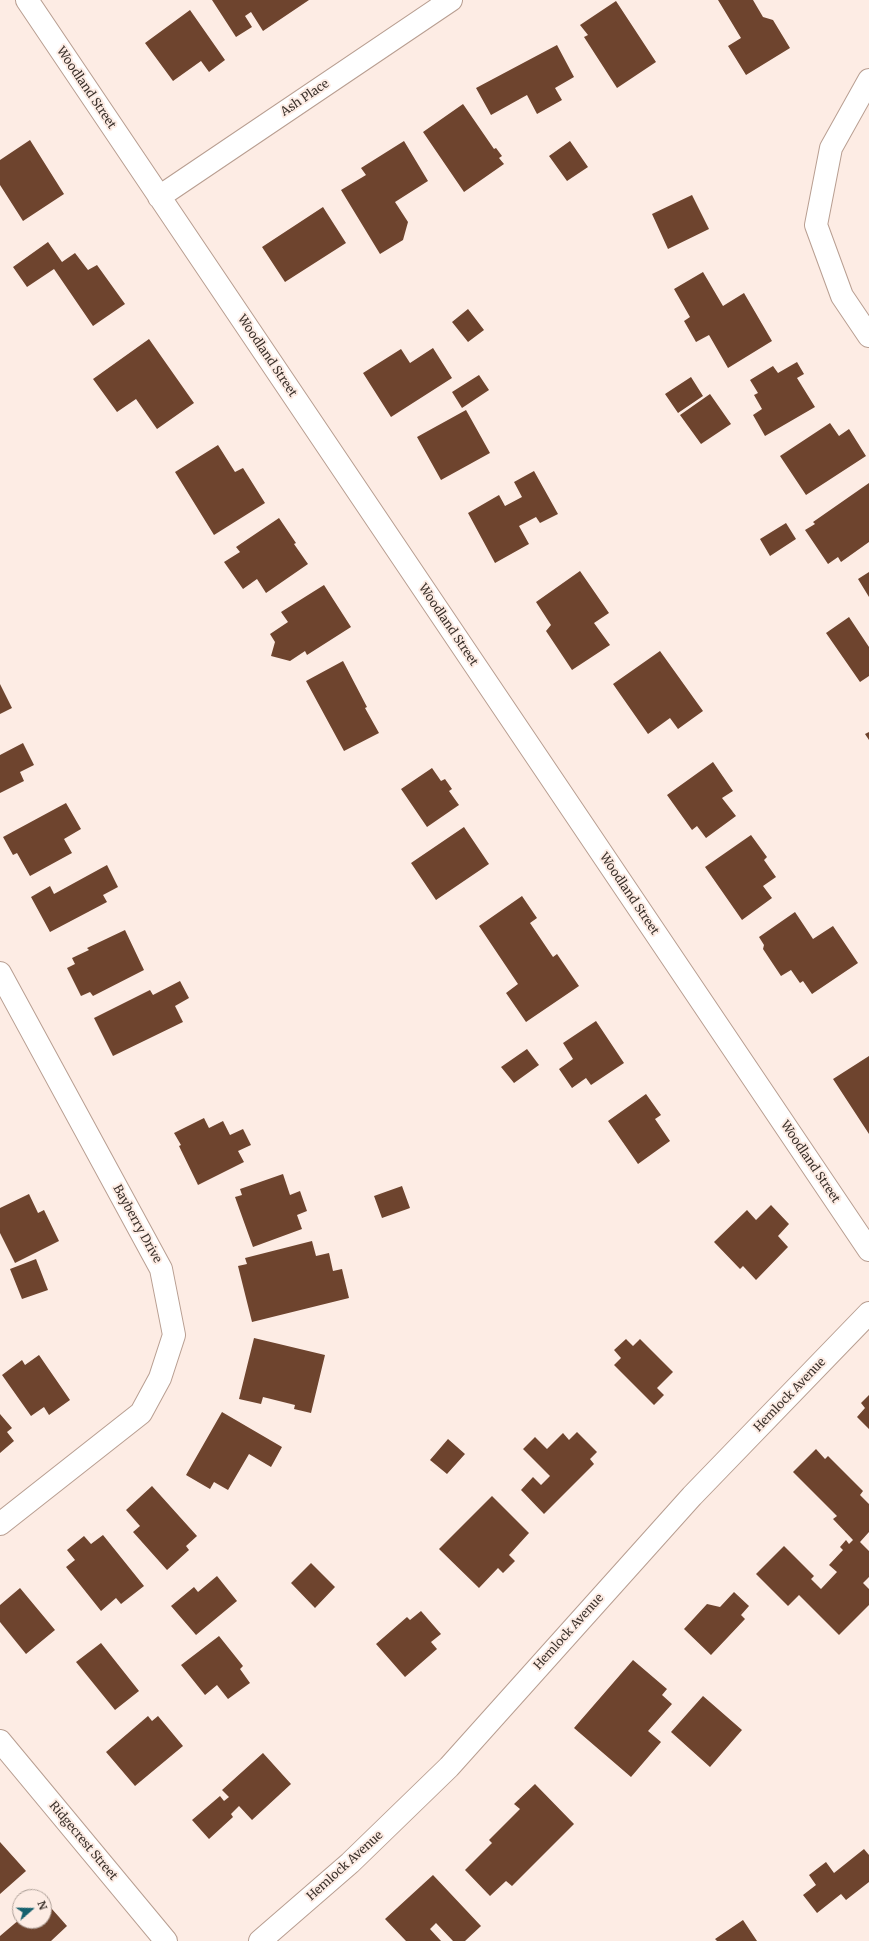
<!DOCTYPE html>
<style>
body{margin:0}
#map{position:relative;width:869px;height:1941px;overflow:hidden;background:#fdece4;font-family:Merriweather,serif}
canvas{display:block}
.north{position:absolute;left:12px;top:1889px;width:40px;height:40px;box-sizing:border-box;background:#fdece4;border:1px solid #b0a29a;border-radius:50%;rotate:70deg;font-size:11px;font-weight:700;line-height:16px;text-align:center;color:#3c322c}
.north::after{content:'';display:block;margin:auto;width:14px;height:18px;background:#16616e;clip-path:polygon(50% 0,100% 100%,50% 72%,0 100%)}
</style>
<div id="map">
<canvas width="869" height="1941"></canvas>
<div class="north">N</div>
</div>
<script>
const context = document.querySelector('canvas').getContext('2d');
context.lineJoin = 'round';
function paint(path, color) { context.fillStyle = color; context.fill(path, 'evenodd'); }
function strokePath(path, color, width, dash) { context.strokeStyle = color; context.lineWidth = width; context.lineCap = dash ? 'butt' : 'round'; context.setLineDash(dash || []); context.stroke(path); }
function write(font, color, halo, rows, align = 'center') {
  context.font = font + ' Merriweather,serif'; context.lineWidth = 4; context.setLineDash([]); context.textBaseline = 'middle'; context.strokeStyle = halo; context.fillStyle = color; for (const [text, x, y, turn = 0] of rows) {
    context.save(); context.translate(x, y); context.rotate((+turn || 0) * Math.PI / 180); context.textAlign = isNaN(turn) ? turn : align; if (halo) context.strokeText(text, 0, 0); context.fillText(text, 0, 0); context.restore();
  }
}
const building = new Path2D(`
 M212 0H309L263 31 251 12 245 16 252 27 236 37Z
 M718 0H753L763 17 773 20 790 48 746 75 728 46 741 38Z
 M616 1 656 62 617 88 584 37 588 35 580 25Z
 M190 10 225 60 209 72 201 61 173 81 145 43Z
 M557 45 574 77 555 88 562 100 537 114 527 95 491 115 476 88Z
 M463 104 494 149 496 148 502 156 499 158 504 164 464 192 423 132Z
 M30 140 64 194 23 221 0 185V160Z
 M404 141 428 181 395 202 408 222 403 240 380 254 341 190 366 175 361 168Z
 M570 141 588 167 567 181 549 156Z
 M692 195 709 229 668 249 652 214Z
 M323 207 346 243 285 282 262 247Z
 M48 242 62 262 75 253 88 270 97 265 125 304 93 326 54 269 27 287 13 267Z
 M703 272 723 306 744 293 772 341 728 368 709 335 696 342 684 321 690 317 674 289Z
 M468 309 484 330 468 342 452 322Z
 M149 339 194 403 157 429 136 399 117 412 93 379Z
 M433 348 452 378 391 417 363 373 401 349 410 363Z
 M797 362 804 374 797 378 815 407 765 436 753 415 762 409 754 395 758 393 750 380 773 366 778 373Z
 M479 375 489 390 462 408 452 392Z
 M691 377 703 396 678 413 665 394Z
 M710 394 731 424 701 444 680 415Z
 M466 410 490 453 441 480 417 437Z
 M830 423 839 436 849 429 866 456 806 495 780 456Z
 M218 445 235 472 243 468 265 503 214 535 175 472Z
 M534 471 558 514 540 523 536 517 519 526 529 544 495 563 468 513 499 495 505 506 522 497 514 482Z
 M869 483V542L841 562 838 557 828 564 805 530 815 524 813 522Z
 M279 518 296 543 294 544 308 564 266 593 257 579 243 589 224 562 240 552 236 547Z
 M786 523 796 539 770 556 760 539Z
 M580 571 609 613 594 623 610 645 572 670 546 631 551 625 536 602Z
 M869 572V597L858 579Z
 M324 585 351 627 307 655 305 651 290 661 271 656 275 642 270 634 288 622 281 612Z
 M849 617 869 647V676L860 682 826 633Z
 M660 651 703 711 678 729 670 718 648 734 613 684Z
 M343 661 367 707 365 708 379 733 344 751 306 681Z
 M0 684 12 708 0 714Z
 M869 732V740L865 734Z
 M23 743 34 765 20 772 24 781 0 793V755Z
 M713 762 733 791 722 798 736 816 706 838 697 826 692 830 667 795Z
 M432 768 441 781 445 779 452 789 449 791 459 805 427 827 401 789Z
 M66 803 81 829 64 839 72 853 30 876 17 853 13 855 3 837Z
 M464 827 489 864 436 900 411 863Z
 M751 835 767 857 764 860 776 877 763 886 772 898 742 920 705 867Z
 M107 865 118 887 103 895 107 902 50 932 31 897 50 886 54 894Z
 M522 896 537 918 530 923 553 957 557 954 579 986 526 1022 506 993 518 984 479 926Z
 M795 912 813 939 833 926 858 963 812 994 803 981 800 983 791 970 781 976 763 949 764 945 759 937Z
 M125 930 144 970 93 996 90 992 81 996 67 968 75 964 72 958 89 950 87 948Z
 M180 981 189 998 175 1006 183 1022 113 1056 94 1018 150 990 153 995Z
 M596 1021 624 1063 591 1085 586 1078 572 1088 559 1069 573 1059 563 1043Z
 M527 1049 539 1065 514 1083 501 1067Z
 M869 1056V1134L833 1079Z
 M646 1094 661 1115 655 1119 670 1141 638 1164 608 1121Z
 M204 1118 209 1128 223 1121 230 1135 243 1129 251 1145 238 1151 244 1162 198 1185 179 1146 181 1145 174 1133Z
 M283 1174 290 1195 300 1191 307 1211 297 1215 302 1229 253 1247 235 1197 242 1195 240 1189Z
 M402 1186 410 1208 382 1218 374 1196Z
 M29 1194 38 1213 44 1210 59 1241 15 1263 0 1233V1208Z
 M771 1205 789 1224 778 1236 788 1247 756 1280 743 1266 740 1269 714 1242 747 1210 756 1220Z
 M312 1241 316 1256 329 1253 333 1271 342 1269 349 1298 252 1322 238 1266 247 1264 245 1258Z
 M36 1259 48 1290 22 1299 10 1269Z
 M254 1338 325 1355 311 1413 294 1409 295 1405 263 1397 261 1404 239 1399Z
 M626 1339 633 1346 640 1339 673 1372 657 1388 664 1395 654 1405 614 1365 621 1358 614 1350Z
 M39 1355 70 1400 49 1415 44 1407 31 1416 2 1375 22 1360 25 1365Z
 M869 1395V1429L857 1417 865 1408 861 1403Z
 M222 1412 282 1447 271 1467 249 1454 228 1490 214 1482 210 1489 186 1475Z
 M0 1414 12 1428 7 1432 14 1441 0 1453Z
 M577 1432 597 1452 590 1459 594 1464 544 1514 521 1490 533 1477 541 1485 550 1476 523 1449 535 1437 547 1449 563 1433 569 1440Z
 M448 1439 465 1454 447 1474 430 1460Z
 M816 1449 825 1459 828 1456 863 1491 860 1495 869 1504V1532L860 1542 869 1551V1577L863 1583 869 1589V1605L839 1635 799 1595 788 1606 756 1574 784 1546 814 1576 811 1579 821 1589 837 1572 829 1565 843 1550 840 1547 846 1540 849 1544 853 1540 833 1519 837 1516 793 1472Z
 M152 1486 197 1536 186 1546 189 1550 167 1570 133 1532 140 1526 126 1510Z
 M492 1496 529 1533 509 1555 515 1561 503 1573 498 1568 479 1588 439 1549Z
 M103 1535 144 1586 121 1604 116 1598 101 1611 66 1567 75 1560 67 1550 84 1536 91 1544Z
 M311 1563 335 1587 315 1608 291 1583Z
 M217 1576 237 1601 196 1635 171 1606 194 1587 198 1592Z
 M20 1588 55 1630 26 1654 0 1622V1605Z
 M734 1592 749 1606 741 1615 745 1619 711 1655 684 1629 707 1604 720 1607Z
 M421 1611 441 1634 431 1642 437 1649 405 1677 376 1644 407 1617 410 1620Z
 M219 1636 243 1666 240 1669 250 1683 228 1699 217 1685 205 1695 181 1665Z
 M101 1643 139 1691 115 1710 76 1662Z
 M633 1660 667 1689 662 1695 672 1704 648 1731 661 1742 631 1777 574 1728Z
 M703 1696 742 1730 710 1767 671 1732Z
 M148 1716 152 1721 158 1716 183 1746 135 1786 106 1752Z
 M263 1753 291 1784 252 1820 239 1806 231 1814 233 1817 209 1839 192 1820 220 1796 224 1801 229 1797 222 1790Z
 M535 1784 574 1824 512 1886 506 1881 490 1896 465 1870 492 1843 489 1840 520 1809 514 1804Z
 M0 1842 26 1871 0 1894Z
 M864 1849 869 1855V1882L846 1900 841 1894 817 1913 803 1895 816 1885 809 1875 826 1862 834 1873Z
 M433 1875 481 1926 465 1941H453L436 1923 430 1929 441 1941H406L385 1919Z
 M44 1900 67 1926 51 1941H0V1936L20 1919V1921H44Z
 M743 1920 757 1941H717L715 1939Z`);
const minor = new Path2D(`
 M27 0 869 1250
 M869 80 831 148 816 225 842 296 869 336
 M159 197 451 0
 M0 973 161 1269 174 1335 160 1378 141 1413 0 1524
 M0 1741 166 1941
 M260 1941 350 1863 449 1767 692 1496 869 1313`);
const streetNames = [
 ["Woodland Street",86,88,56],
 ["Ash Place",305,98,-34],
 ["Woodland Street",267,356,56],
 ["Woodland Street",448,625,56],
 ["Woodland Street",629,894,56],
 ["Woodland Street",810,1162,56],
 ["Bayberry Drive",137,1224,61],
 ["Hemlock Avenue",790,1395,-46],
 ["Hemlock Avenue",569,1632,-48],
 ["Ridgecrest Street",83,1841,50],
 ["Hemlock Avenue",345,1866,-42]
];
paint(building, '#6e442e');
strokePath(minor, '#b89e91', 24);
strokePath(minor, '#fff', 22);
write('12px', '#3c322c', '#fdece4', streetNames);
</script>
